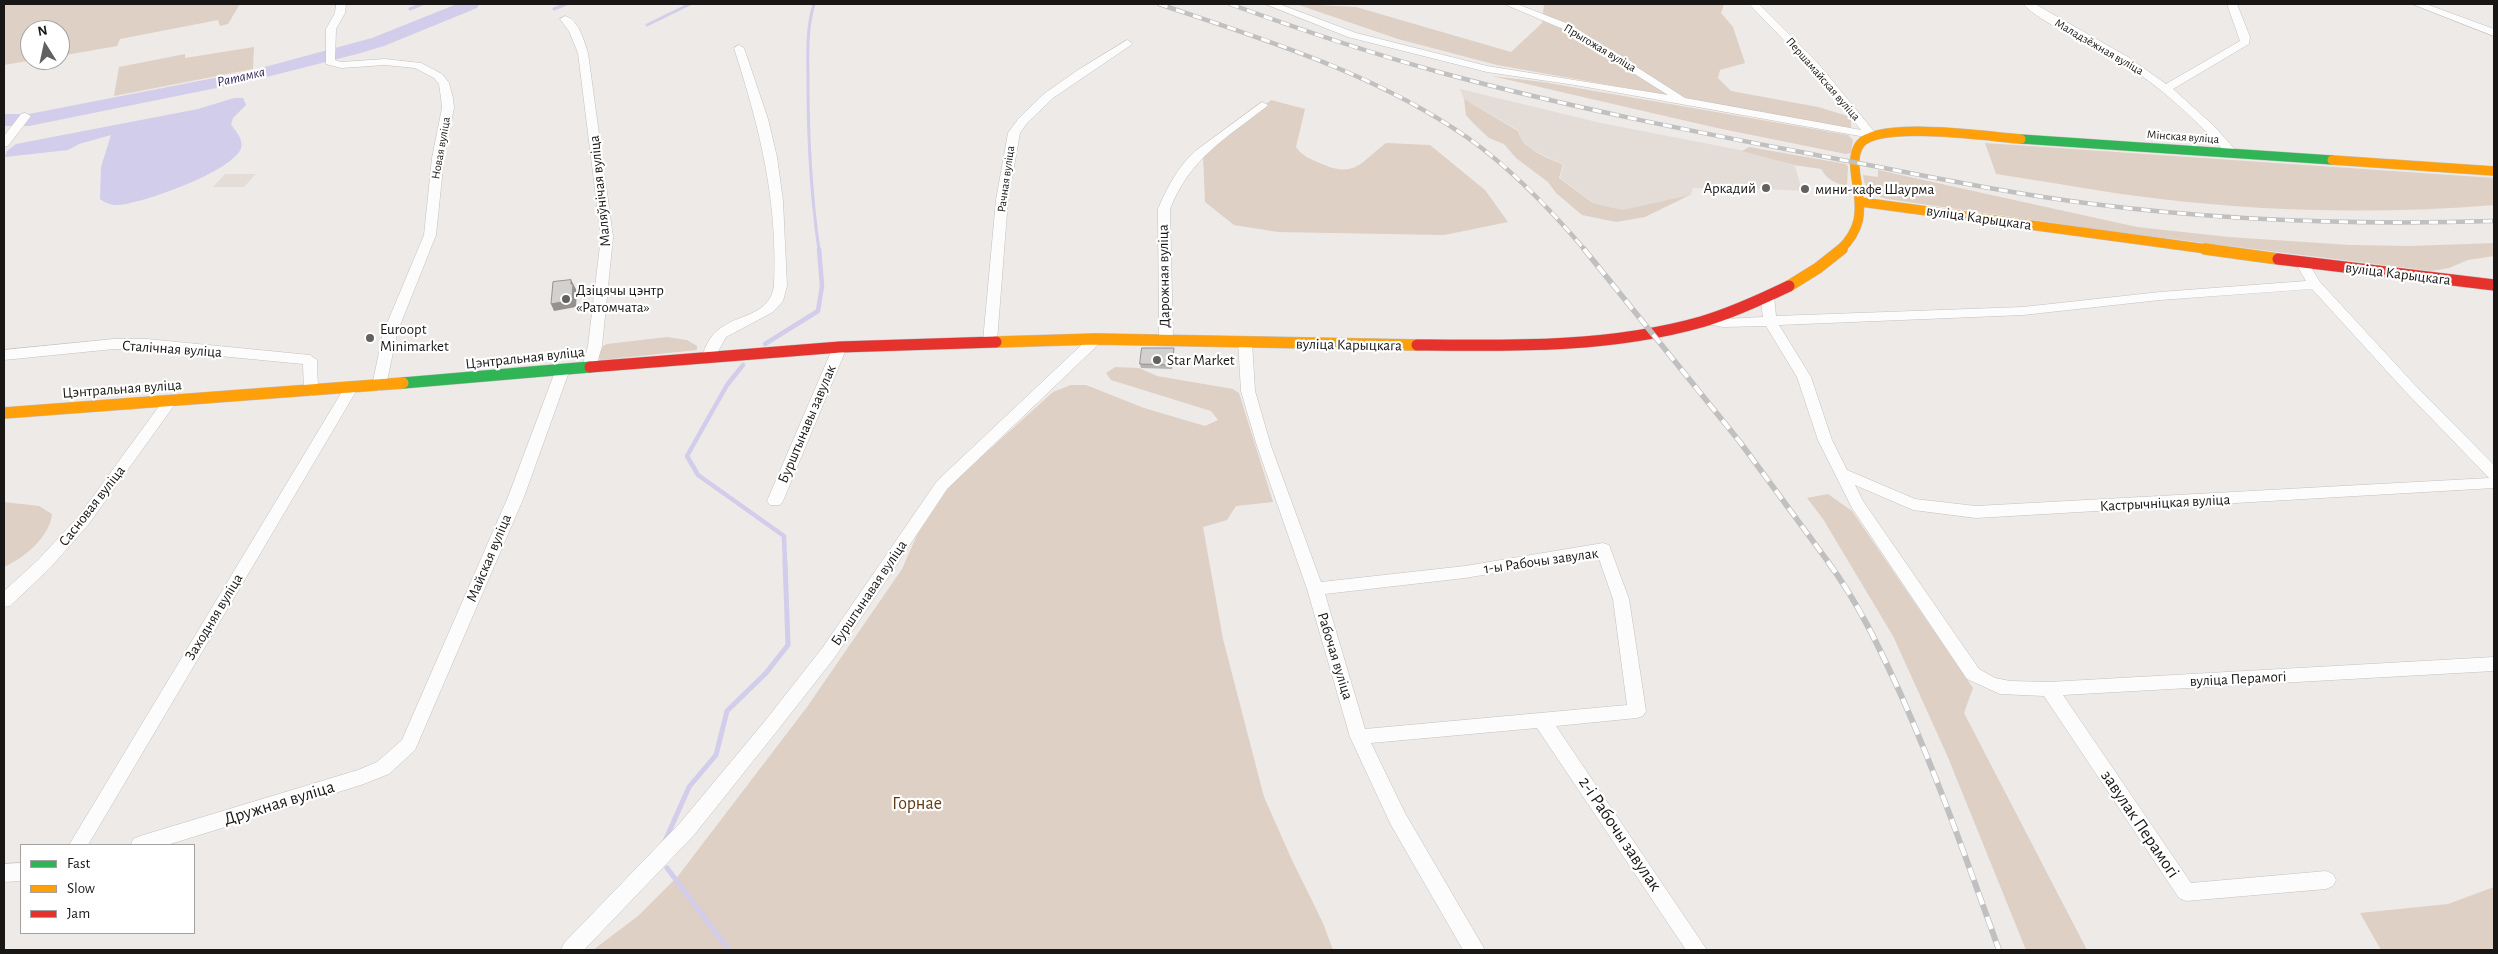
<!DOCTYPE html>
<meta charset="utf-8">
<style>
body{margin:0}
#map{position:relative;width:2498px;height:954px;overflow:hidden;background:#edeae8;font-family:"Alegreya Sans",sans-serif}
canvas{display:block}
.frame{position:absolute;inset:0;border:5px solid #181715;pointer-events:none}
.legend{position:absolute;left:20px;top:844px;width:175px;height:90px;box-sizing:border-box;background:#fff;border:1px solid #a3a2a1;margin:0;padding:6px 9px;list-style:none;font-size:15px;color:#181715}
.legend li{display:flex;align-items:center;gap:10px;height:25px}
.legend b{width:25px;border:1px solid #a3a2a1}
.north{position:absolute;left:20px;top:20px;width:50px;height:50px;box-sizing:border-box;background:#fff;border:1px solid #a3a2a1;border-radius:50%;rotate:350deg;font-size:14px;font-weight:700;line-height:20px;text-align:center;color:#181715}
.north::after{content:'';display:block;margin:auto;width:18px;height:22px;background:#63615f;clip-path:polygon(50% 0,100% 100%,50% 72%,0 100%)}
</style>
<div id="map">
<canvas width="2498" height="954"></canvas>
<div class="frame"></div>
<ul class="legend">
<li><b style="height:6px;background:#30b455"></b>Fast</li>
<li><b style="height:6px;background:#ff9f0a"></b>Slow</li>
<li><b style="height:6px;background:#e5322d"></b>Jam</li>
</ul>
<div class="north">N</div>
</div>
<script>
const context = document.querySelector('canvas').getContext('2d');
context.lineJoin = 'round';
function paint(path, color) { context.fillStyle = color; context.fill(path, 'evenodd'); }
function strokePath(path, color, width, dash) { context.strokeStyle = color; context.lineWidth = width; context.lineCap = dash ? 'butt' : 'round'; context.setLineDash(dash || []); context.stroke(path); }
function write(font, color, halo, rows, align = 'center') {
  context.font = font + ' "Alegreya Sans",sans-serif'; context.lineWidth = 4.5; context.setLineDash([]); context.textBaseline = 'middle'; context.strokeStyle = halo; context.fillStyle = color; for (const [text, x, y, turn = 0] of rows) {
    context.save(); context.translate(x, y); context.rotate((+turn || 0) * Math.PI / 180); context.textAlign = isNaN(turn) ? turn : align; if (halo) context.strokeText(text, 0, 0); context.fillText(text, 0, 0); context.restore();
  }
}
const built = new Path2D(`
 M1460 89 1601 123 1755 153 1795 166 1802 191 1732 187 1717 189 1693 188 1691 195 1622 210 1594 203 1560 178 1564 165 1531 149 1521 138 1518 130 1464 99Z
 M225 174H256L244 187H213Z`);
const green = new Path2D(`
 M4 4H240L228 24 220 26 218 20 120 39 117 46 60 56V30H30V60H33L4 65Z
 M1296 4 1356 7 1511 52 1542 23 1544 4H1724L1721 13 1733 27 1745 63 1720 70 1718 78 1731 91 1818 107 1851 117V128L1497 65 1398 39Z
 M254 47 253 69 114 96 119 67 185 54V58Z
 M1492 76 1543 82 1831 132 1848 135 1853 140 1851 153 1846 154 1717 128Z
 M1464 99 1518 131C1523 150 1547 157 1563 165L1559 178 1593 203 1622 210 1690 195 1645 217 1616 222 1582 215 1556 193 1548 182 1516 158 1504 144 1489 138 1474 124 1466 115Z
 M1271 100 1305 109 1296 147C1303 157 1311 159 1322 164 1355 178 1360 163 1386 143L1430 145 1485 190 1508 222 1444 235 1278 232 1234 225 1205 202 1203 156Z
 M1985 143 2494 178V205C2384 214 2270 212 2161 199 2106 193 2051 182 1996 174Z
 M1749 147 1846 164 1848 167 1847 186C1834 183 1828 180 1821 169L1794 165 1742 151Z
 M1878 170 2137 227 2229 237 2350 245 2411 246 2494 243V256L2468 260 2449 268 2432 271 2123 233 1887 199C1873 195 1865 191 1863 175L1878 177Z
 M667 337 687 340 697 346V350L601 360 598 358 603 346 607 344Z
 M1115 367 1139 368 1157 376 1233 389 1239 393 1273 502 1236 506 1227 520 1203 527 1223 639 1264 797 1292 860 1323 923 1333 950H593L638 916 678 876 807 707 902 569 917 535 950 485 1053 392 1071 385H1086L1144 408 1205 426 1218 420 1211 411 1111 380 1106 373Z
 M1828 494 1852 511 1973 688 1964 713 2087 950H2026L1947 755 1893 636 1823 519 1807 498Z
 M4 502 39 506 52 514C50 537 23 559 4 567Z
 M2494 887V950H2381L2360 913 2448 904Z`);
const water = new Path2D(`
 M234 98H243L246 105 233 118 231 124C235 131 244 139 241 148 234 171 141 204 118 205 110 205 106 203 100 199L101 167 111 135 79 144 68 150 5 157 7 151 16 144 198 109Z`);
const streamFar2 = new Path2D(`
 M814 4C806 30 808 56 808 83 808 139 811 195 819 250
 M410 9 422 4
 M554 9 566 4
 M647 25 690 4`);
const streamFar1 = new Path2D(`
 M765 344 818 311 822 286 819 249
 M743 365 727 385 687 456 698 475 784 536 785 563`);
const stream = new Path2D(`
 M665 841 689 787 716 755 727 711 766 673 788 645 785 562
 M667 868 729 950`);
const river = new Path2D(`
 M457 4H479L477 8 384 46 357 54 251 81 29 126H4V114H29L250 71 372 38Z`);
const street = new Path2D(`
 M336 4H346L345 13 336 29 335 60 341 62 385 59 421 63 442 74 449 83 453 98 454 108 444 158 436 235 397 333 386 386 379 391 372 386 383 333 424 235 432 158 442 108 441 98 439 84 434 78 415 68 385 65 341 68 326 64V29L335 13Z
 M1265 4H1279L1356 33 1487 66 1668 95 1563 29 1504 4H1517L1571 25 1685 98 1861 130 1809 66 1749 4H1759L1817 62 1877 135 1871 138 1575 85 1487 72 1348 37Z
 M2023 4H2035L2128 57 2166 84 2240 41 2227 4H2237L2250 37 2249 44 2173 89 2213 125 2239 154 2237 156H2229C2196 120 2161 86 2119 61 2095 46 2040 23 2023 4Z
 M2412 4H2426L2494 29V36Z
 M565 16C579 20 584 41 588 53L613 237 602 346 596 367 589 372 582 367 588 346 601 237 578 53 569 31 560 19Z
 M1127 40 1132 43 1131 45 1053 98 1027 123 1020 133 1008 200 997 341 995 344H985L983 341 996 200 1008 133 1019 118 1045 93 1078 70Z
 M739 45 744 48 768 119 777 157 783 201 787 286 783 301 773 312 726 337 714 359 709 361 702 356C706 346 710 336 718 330 737 314 770 316 774 286 778 200 760 129 734 48Z
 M1262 102 1268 105 1266 107C1225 139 1190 158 1170 209L1173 339 1171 342H1161L1159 339 1158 209C1166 189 1178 167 1194 152Z
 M25 113 31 116 8 146 4 147V136L21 114Z
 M2301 258 2306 259 2320 282 2414 384 2494 465V488L1976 518 1913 510 1855 485 1863 501 1979 669 1995 678 2010 681 2049 682 2494 657V671L2063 695 2191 883 2326 871 2333 874 2336 880 2333 886 2326 889 2186 901 2179 898 2044 696 2000 694 1967 679 1852 508 1818 440 1797 377 1766 326 1723 327 1702 323 1700 320 1707 316 1723 319 1763 317 1760 296 1767 292 1774 296 1776 316 2023 307 2160 292 2306 281 2295 262ZM2312 289 2404 390 2489 478 1976 506 1915 499 1847 470 1832 440 1811 377 1779 325 2023 315 2160 300Z
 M1096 334 1103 339 1101 342 947 489 835 657 777 731 694 835 584 950H561L564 943 680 823 765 721 823 647 937 481 1091 336Z
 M1245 337 1252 342 1255 391 1271 446 1321 582 1465 566 1603 543 1609 545 1629 599 1646 711 1643 716 1637 718 1556 726 1707 950H1686L1537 728 1371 743 1405 813 1485 950H1463L1391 825 1350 737 1307 589 1257 446 1241 391 1238 342ZM1598 556 1613 599 1627 705 1365 729 1325 594 1465 578Z
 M114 339H147L310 355 317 360 318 391 311 396 304 391 303 364 147 349H114L4 360V350Z
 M840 342 847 347 783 501 780 505H770L767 501 833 347Z
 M563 364 570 369 524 497 415 750 389 774 361 785 167 845H131L133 839 140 836 358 770 377 762 402 740 508 497 556 369Z
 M351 383 358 388 88 845H69L346 385Z
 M170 396 175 398 177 401 175 404 88 525 50 568 10 606 4 607V591L38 560 78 517 165 398Z
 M21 863V881L4 882V864Z`);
const fastFar1 = new Path2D(`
 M2021 139 2332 160`);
const fast = new Path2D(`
 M403 383 590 367`);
const slowFar1 = new Path2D(`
 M2332 160 2494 171
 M1861 202 2214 250
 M1840 250C1861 230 1862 212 1857 184 1855 171 1852 155 1860 144 1879 120 1991 137 2021 139`);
const slow = new Path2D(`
 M2205 249 2278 259
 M1789 286 1818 268 1842 249
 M996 342 1096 339 1417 345
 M4 413 403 383`);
const jam = new Path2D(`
 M2278 259 2494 285
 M1417 345C1512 346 1609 348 1701 322 1732 313 1760 300 1789 286
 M590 367 840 347 996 342`);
const railFar2 = new Path2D(`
 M1159 4C1265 40 1375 73 1468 138 1512 169 1550 209 1585 250
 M1230 4C1301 30 1373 54 1446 74 1565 106 1685 130 1806 153 1902 171 1997 192 2093 204 2226 221 2360 225 2494 221`);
const railFar1 = new Path2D(`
 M1584 249 1740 442 1829 563`);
const rail = new Path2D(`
 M1828 562C1858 602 1880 649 1901 695 1938 778 1968 864 1999 950`);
const wall = new Path2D(`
 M1174 352 1172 369 1141 368 1140 364Z`);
const shadedWall = new Path2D(`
 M571 280 577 291 576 307 554 311 551 304 571 284Z`);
const building = new Path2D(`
 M571 280V284H573L572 300 551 304 553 282Z
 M1142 348H1174L1172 365 1140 364Z`);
const markers = [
 [1766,188,5,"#63615f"],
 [1805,189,5,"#63615f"],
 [566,299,5,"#63615f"],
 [370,338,5,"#63615f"],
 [1157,360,5,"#63615f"]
];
const farStreetnames = [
 ["Маладзёжная вуліца",2099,47,30],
 ["Прыгожая вуліца",1600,48,31],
 ["Першамайская вуліца",1823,79,49],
 ["Мінская вуліца",2183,137,4],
 ["Новая вуліца",441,148,-80],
 ["Рачная вуліца",1006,179,-82]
];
const farWaternames = [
 ["Ратамка",241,77,-13]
];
const poiNames = [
 ["Аркадий",1756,188,"right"],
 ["мини-кафе Шаурма",1815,189],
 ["Дзіцячы цэнтр",576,290],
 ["«Ратомчата»",576,307],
 ["Euroopt",380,329],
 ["Minimarket",380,346],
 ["Star Market",1167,360]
];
const streetNames = [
 ["Маляўнічая вуліца",600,191,-96],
 ["вуліца Карыцкага",1979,218,8],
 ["вуліца Карыцкага",2398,274,7],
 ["Дарожная вуліца",1164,276,-91],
 ["вуліца Карыцкага",1349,345,1],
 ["Сталічная вуліца",172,349,4],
 ["Цэнтральная вуліца",525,358,-6],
 ["Цэнтральная вуліца",122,389,-4],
 ["Бурштынавы завулак",807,424,-67],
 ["Кастрычніцкая вуліца",2165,503,-3],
 ["Сасновая вуліца",92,506,-52],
 ["Майская вуліца",489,558,-67],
 ["1-ы Рабочы завулак",1541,561,-8],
 ["Бурштынавая вуліца",869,593,-56],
 ["Заходняя вуліца",214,617,-59],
 ["Рабочая вуліца",1335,656,73],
 ["вуліца Перамогі",2238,679,-3]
];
const nearStreetnames = [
 ["Дружная вуліца",279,803,-17],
 ["завулак Перамогі",2140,824,56],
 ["2-і Рабочы завулак",1620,834,56]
];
const nearParknames = [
 ["Горнае",917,804]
];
paint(built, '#e4dcd7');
paint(green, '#ded0c4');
paint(water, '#d2cdeb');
strokePath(streamFar2, '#d2cdeb', 3);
strokePath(streamFar1, '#d2cdeb', 4.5);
strokePath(stream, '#d2cdeb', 5);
paint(river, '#d2cdeb');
strokePath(street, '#c3c1bf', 1);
strokePath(fastFar1, '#c3c1bf', 10);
strokePath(fast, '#c3c1bf', 12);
strokePath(slowFar1, '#c3c1bf', 10);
strokePath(slow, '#c3c1bf', 12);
strokePath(jam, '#c3c1bf', 12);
paint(street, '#fcfcfc');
strokePath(fastFar1, '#30b455', 9);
strokePath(fast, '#30b455', 11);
strokePath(slowFar1, '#ff9f0a', 9);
strokePath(slow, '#ff9f0a', 11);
strokePath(jam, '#e5322d', 11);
strokePath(railFar2, '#c1c0c0', 4.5);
strokePath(railFar1, '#c1c0c0', 5.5);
strokePath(rail, '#c1c0c0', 6);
strokePath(railFar2, '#fff', 3, [9]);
strokePath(railFar1, '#fff', 4, [11]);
strokePath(rail, '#fff', 4.5, [13]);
paint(wall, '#b5b3b2');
paint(shadedWall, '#949291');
paint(building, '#d3d0cf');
strokePath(building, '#949291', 1);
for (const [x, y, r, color] of markers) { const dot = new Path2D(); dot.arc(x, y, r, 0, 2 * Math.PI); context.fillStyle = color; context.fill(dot); strokePath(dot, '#fff', 2); }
write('12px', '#181715', '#fff', farStreetnames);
write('italic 14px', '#33265b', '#fff', farWaternames);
write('15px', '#181715', '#fff', poiNames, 'left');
write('15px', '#181715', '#fff', streetNames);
write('18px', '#181715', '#fff', nearStreetnames);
write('18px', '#603a15', '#fff', nearParknames);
</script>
